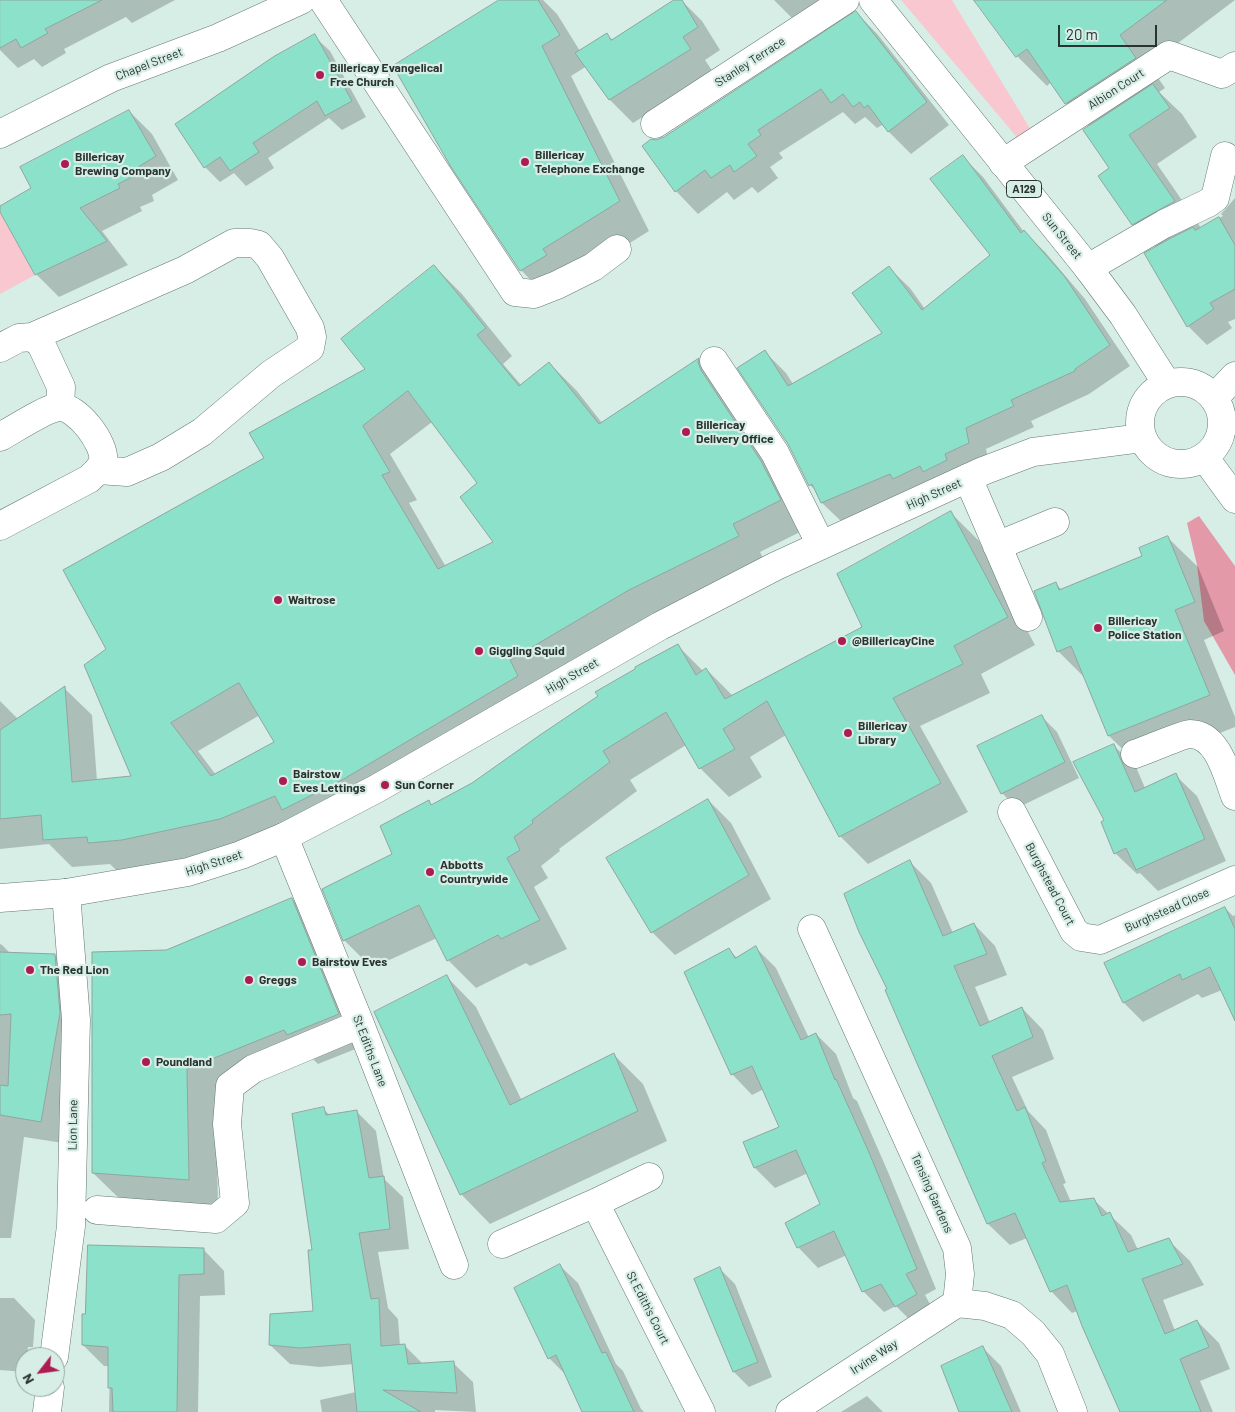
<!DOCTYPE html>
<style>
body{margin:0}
#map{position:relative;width:1235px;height:1412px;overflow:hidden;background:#d7eee7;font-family:Barlow,sans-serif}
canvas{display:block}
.north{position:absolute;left:15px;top:1347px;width:50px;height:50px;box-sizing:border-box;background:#d7eee7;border:1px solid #92a39e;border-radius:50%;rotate:240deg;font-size:14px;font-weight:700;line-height:20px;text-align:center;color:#2a3330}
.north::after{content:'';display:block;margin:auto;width:18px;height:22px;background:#ad1c51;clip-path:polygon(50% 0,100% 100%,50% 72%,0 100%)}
.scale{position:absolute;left:1058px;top:25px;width:99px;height:22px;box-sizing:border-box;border:2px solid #2a3330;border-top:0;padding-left:6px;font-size:15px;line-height:18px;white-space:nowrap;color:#2a3330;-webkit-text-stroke:4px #d7eee7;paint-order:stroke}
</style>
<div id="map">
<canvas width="1235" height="1412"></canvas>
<div class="north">N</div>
<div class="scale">20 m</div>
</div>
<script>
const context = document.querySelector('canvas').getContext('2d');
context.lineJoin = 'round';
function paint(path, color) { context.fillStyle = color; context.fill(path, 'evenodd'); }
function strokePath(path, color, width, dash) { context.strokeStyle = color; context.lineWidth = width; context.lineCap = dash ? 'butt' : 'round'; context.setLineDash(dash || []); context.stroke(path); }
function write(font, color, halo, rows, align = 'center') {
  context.font = font + ' Barlow,sans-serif'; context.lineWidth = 4.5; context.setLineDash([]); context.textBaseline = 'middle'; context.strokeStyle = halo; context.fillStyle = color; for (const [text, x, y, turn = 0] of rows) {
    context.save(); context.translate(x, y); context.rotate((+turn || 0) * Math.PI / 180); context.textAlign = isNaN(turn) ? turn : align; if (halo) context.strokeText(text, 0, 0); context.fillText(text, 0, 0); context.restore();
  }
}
const green = new Path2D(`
 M901 0H952L1037 140 1026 148Z
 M0 213 35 275 0 294Z`);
const forest = new Path2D(`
 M1199 516 1235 566V675L1204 621 1197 565 1187 523Z`);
const shadow = new Path2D(`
 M0 0H175L132 23 126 17 64 49 66 53 42 67 34 59 18 68 0 50Z
 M501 0H543L557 14 580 51 607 35 613 40 676 0H681L702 21 720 50 705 60 713 72 633 123 610 100 587 66 571 76 649 231 572 279 550 300 521 270Z
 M774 0H823L793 19Z
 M976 0H1235L1149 65 1165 88 1159 92 1182 114 1197 137 1157 164 1201 228 1223 216 1221 214 1235 198V319L1228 322 1232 328 1207 345 1188 326 1146 254 1157 248 1133 224 1111 169 1090 127 1066 103 1051 82 1047 86 1017 56Z
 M856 12 878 35 949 125 911 154 882 125 877 128 865 117 855 124 843 112 779 153 783 158 770 167 778 178 758 193 752 187 734 200 727 192 698 214 676 191 643 146 664 138Z
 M314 36 330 51 366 117 342 130 329 118 268 158 274 168 246 186 234 173 220 182 205 167Z
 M129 111 152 134 178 180 152 195 154 201 140 207 142 211 102 231 128 265 59 297 36 274 0 207 32 189Z
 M963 157 983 177 1024 232 1045 252 1085 299 1130 366 1089 394 1031 421 1034 427 986 449 989 464 843 523 822 503 817 492 810 485 765 352 786 373 793 384 883 334 889 268 910 288 925 309 992 256Z
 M434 266 462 294 512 356 503 364 522 386 549 363 577 391 602 423 699 360 726 387 808 528 760 552 766 564 545 704 370 808 311 837 248 846 151 868 117 871 110 864 72 867 49 844 0 849V701L18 719 64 688 92 715 97 781 133 777 108 649 266 458 367 369ZM432 422 478 483 495 543 446 567 409 503 417 500 390 454ZM260 715 276 742 216 775 198 751Z
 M951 513 979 541 1035 645 981 674 990 693 920 726 968 812 868 864 840 836 786 735 750 757 762 777 729 797 700 768 686 745 630 780 637 791 559 849 560 851 541 866 548 878 534 887 567 949 530 966 526 963 476 988 448 960 437 938 372 968 344 940 393 855 429 802 433 806 473 785 678 646 703 671 706 669 733 696 864 628Z
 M1168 538 1198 567 1224 631 1204 640 1235 717V727L1139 765 1109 736 1086 679 1058 651 1056 584 1062 590 1144 556Z
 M1041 716 1057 732 1079 778 1017 808 1002 793Z
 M1114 746 1136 767 1145 788 1175 775 1197 796 1226 861 1158 891 1140 873 1137 874 1115 853 1106 821Z
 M708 800 731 823 771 899 675 955 652 932Z
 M909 861 931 883 953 933 974 924 995 946 1007 975 975 987 990 1023 1022 1008 1043 1030 1054 1059 1012 1077 1028 1111 1046 1130 1066 1183 1063 1184 1071 1202 1093 1199 1131 1235 1138 1250 1168 1240 1190 1261 1204 1285 1163 1300 1175 1331 1197 1321 1219 1343 1230 1369 1200 1381 1213 1412H1122L1077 1311 1072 1313 1051 1291 1027 1238 1010 1245 988 1224 886 991 888 990Z
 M292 899 321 929 368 1044 318 1064 313 1059 216 1099 218 1209 123 1202 93 1173 167 951Z
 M1225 908 1233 916 1235 915V1018L1222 990 1202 998 1198 994 1143 1022 1124 1003 1106 963Z
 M0 944 2 945 11 954 55 955 76 977 63 1143 24 1137 11 1238H0Z
 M755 947 776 968 809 1038 816 1034 836 1054 853 1098 857 1101 888 1172 936 1289 925 1295 936 1315 917 1327 896 1306 884 1312 863 1291 847 1255 818 1268 798 1247 821 1205 808 1173 775 1188 755 1168 745 1143 781 1128 764 1089 752 1095 732 1074 729 950 737 958Z
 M447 977 476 1007 522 1101 614 1055 643 1084 667 1141 490 1224 461 1194Z
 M323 1109 330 1115 356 1111 376 1131 384 1179 403 1197 409 1249 378 1252 388 1308 398 1319 400 1346 404 1345 423 1364 453 1363 473 1382 476 1412 435 1410V1412H322L320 1400 356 1392 354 1364 320 1367 290 1364 270 1345 314 1313V1251Z
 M203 1249 224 1271 225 1295 200 1296 198 1412H109L110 1366H104L83 1345Z
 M560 1266 578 1283 616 1364 623 1371 641 1409 644 1412H584L567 1376 549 1358Z
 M720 1269 735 1284 772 1377 749 1387 734 1372Z
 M0 1298H14L35 1320 33 1347H28L27 1357H25V1372L0 1370Z
 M983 1348 1001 1366 1021 1412H960Z
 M867 1396 883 1412H841Z`);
const building = new Path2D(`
 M0 0H102L45 29 48 33 21 48 16 39 0 48Z
 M499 0H538L560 35 542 46 620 201 543 249 547 255 520 271 451 167 393 66Z
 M674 0H682L698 27 683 37 691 49 609 100 575 53 607 33 611 40Z
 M974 0H1167L1120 35 1136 58 1065 104 1027 49 1016 57Z
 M856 11 927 102 888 132 868 105 864 108 860 102 853 107 843 94 831 103 821 89 758 130 761 135 748 144 757 156 734 172 730 165 711 178 705 170 675 192 642 146 651 139 656 140 664 137Z
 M315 34 352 101 325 116 317 101 253 143 259 152 230 171 220 157 204 168 175 124 273 57Z
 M1153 84 1170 108 1129 135 1175 201 1132 225 1098 176 1109 168 1083 130Z
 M129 110 156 156 130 172 132 177 118 184 120 188 80 208 107 241 35 275 0 212V206L31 188 20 167Z
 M963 155 1021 233 1024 230 1065 277 1110 345 1075 369V371L1011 400 1014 406 966 428 969 443 945 454 947 460 923 472 920 466 893 479 890 474 821 503 812 484 809 486 788 444 737 368 765 350 788 386 882 333 852 293 889 266 922 310 990 255 930 179Z
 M1219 217 1235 245V289L1210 303 1214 309 1187 327 1144 253 1171 238 1193 227 1195 230Z
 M434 265 486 328 477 335 519 386 549 362 599 424 699 358 698 362 701 370 761 461 781 500 733 524 739 536 629 590 510 660 518 676 342 780 282 810 275 796 220 819 122 840 88 843 87 837 43 840 41 815 0 819V730L65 686 72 782 131 776 84 665 106 649 63 570 264 458 249 433 365 369 341 339ZM408 391 477 483 460 497 493 542 438 569 382 475 390 472 363 426ZM239 683 274 742 211 776 171 723Z
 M951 511 1008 617 954 646 963 664 893 698 941 783 839 837 767 701 723 729 735 749 699 769 666 712 603 751 610 762 532 820 533 823 514 837 520 850 507 858 540 920 501 939 498 935 447 961 419 905 343 941 322 889 392 854 380 826 429 800 431 805 472 783 540 735 598 696 595 692 635 669V667L678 644 696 675 706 668 725 699 862 627 837 574Z
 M1168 536 1195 602 1175 610 1210 695 1108 736 1071 646 1057 652 1034 591 1056 582 1059 590 1142 556 1139 548Z
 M1042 715 1065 762 1001 794 977 746Z
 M1114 744 1135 792 1176 773 1205 839 1136 870 1126 848 1114 854 1101 822 1104 820 1073 762Z
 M708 799 749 875 651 933 606 858Z
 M910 860 943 936 974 923 987 954 954 966 980 1026 1022 1007 1033 1037 992 1056 1017 1111 1025 1107 1046 1161 1042 1163 1060 1202 1094 1198 1102 1216 1110 1212 1128 1252 1169 1238 1183 1264 1142 1279 1165 1334 1197 1320 1209 1347 1180 1359 1201 1412H1120L1082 1326 1067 1285 1050 1292 1015 1213 987 1224 885 990 887 989 859 932 844 894Z
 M292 898 339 1014 287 1035 284 1030 187 1069 189 1180 92 1173V952L166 950Z
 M1225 907 1235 929V1021L1210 967 1182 980 1180 974 1123 1003 1104 963Z
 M756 946 801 1040 816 1033 835 1080 836 1079 868 1150 917 1269 906 1274 917 1294 895 1307 881 1284 862 1292 834 1231 797 1248 785 1223 820 1204 796 1150 754 1168 743 1142 779 1127 752 1066 731 1075 684 972 729 948 735 958Z
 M0 952 55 954 60 1013 41 1122 0 1115V1085L8 1086 11 1014 0 1015Z
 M447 975 510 1105 614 1053 638 1111 460 1195 374 1012Z
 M324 1107 326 1115 357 1110 369 1178 384 1176 390 1229 359 1233 371 1299 379 1298 381 1346 405 1344 408 1364 454 1361 457 1393 383 1390 421 1412H357L350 1344 300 1348 269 1345 270 1314 313 1311 308 1250H312L292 1114Z
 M88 1245 204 1248V1274L179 1275 177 1412H113L112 1388H108V1347L82 1345V1314H85Z
 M560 1264 602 1353 606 1352 634 1412H582L556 1355 548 1359 514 1288Z
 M720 1267 758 1362 733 1372 694 1279Z
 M983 1346 1012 1412H959L941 1366Z`);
const minor = new Path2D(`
 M323 0 515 292 534 294 557 285 593 267 617 249
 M655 124 845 0
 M0 134 111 78 218 38 301 0
 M1003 163 1169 55 1222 74 1235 66
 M1088 268 1164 224 1208 203 1215 198 1225 156
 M32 337 185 270 234 243H250L259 245 270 258 310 328 312 337 310 348 271 374 202 432 161 457 127 472 98 470
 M0 348 19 338 32 337 41 344 61 387 60 407
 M714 361 775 453 821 545
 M0 437C13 430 46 408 59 407 77 406 106 444 103 461 101 469 94 474 89 479L0 526
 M968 478 1028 617
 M997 546 1055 522
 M1135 754C1145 751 1183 734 1190 734 1218 734 1227 775 1235 796
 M1012 812 1074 931 1081 937 1100 940 1235 880
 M284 837 360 1024 454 1265
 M812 929 957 1248 960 1274 957 1303 985 1306 1012 1315 1033 1333 1050 1354 1073 1412
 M595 1203 649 1177
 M97 1210 216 1219 235 1203 227 1124 230 1086 253 1069 360 1024
 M502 1244 595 1203 701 1412
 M54 1357 71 1226 76 1020 66 893
 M47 1412 50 1387
 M790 1412 957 1303`);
const major = new Path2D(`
 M873 0 1088 268 1123 315 1167 384
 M1140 423a41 41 0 1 1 82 0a41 41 0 1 1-82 0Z
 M1214 398 1235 376
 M1205 458 1235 499
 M0 898 66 893 188 872 241 855 284 837 376 789 660 626 776 566 983 471 1033 452 1142 438`);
const markers = [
 [320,75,5,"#ad1c51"],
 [525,162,5,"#ad1c51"],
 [65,164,5,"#ad1c51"],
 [686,432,5,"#ad1c51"],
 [278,600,5,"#ad1c51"],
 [1098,628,5,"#ad1c51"],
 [842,641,5,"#ad1c51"],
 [479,651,5,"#ad1c51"],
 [848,733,5,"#ad1c51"],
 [283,781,5,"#ad1c51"],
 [385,785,5,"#ad1c51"],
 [430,872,5,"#ad1c51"],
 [302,962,5,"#ad1c51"],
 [30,970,5,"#ad1c51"],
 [249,980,5,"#ad1c51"],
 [146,1062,5,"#ad1c51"]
];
const shields = [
 [1024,189,35]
];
const shieldNames = [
 ["A129",1024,189]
];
const streetNames = [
 ["Stanley Terrace",750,62,-33],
 ["Chapel Street",149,64,-21],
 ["Albion Court",1116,89,-33],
 ["Sun Street",1062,236,51],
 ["High Street",934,494,-24],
 ["High Street",572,676,-30],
 ["High Street",214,863,-18],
 ["Burghstead Court",1050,884,62],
 ["Burghstead Close",1167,910,-24],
 ["St Ediths Lane",370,1051,69],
 ["Lion Lane",73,1125,-89],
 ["Tensing Gardens",932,1193,66],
 ["St Edith's Court",648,1308,63],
 ["Irvine Way",874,1357,-33]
];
const poiNames = [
 ["Billericay Evangelical",330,68],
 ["Free Church",330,82],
 ["Billericay",535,155],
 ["Telephone Exchange",535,169],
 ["Billericay",75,157],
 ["Brewing Company",75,171],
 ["Billericay",696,425],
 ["Delivery Office",696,439],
 ["Waitrose",288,600],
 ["Billericay",1108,621],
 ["Police Station",1108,635],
 ["@BillericayCine",852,641],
 ["Giggling Squid",489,651],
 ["Billericay",858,726],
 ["Library",858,740],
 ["Bairstow",293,774],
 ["Eves Lettings",293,788],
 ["Sun Corner",395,785],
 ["Abbotts",440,865],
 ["Countrywide",440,879],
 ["Bairstow Eves",312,962],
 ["The Red Lion",40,970],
 ["Greggs",259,980],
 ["Poundland",156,1062]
];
paint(green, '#f9c7d0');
paint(forest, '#e399a8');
paint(shadow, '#0003');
paint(building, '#8be1c9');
strokePath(building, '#90a59e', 1);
strokePath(minor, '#637871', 29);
strokePath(major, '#637871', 29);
strokePath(minor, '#fff', 28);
strokePath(major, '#fff', 28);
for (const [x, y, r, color] of markers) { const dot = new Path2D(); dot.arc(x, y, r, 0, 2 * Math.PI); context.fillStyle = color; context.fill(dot); strokePath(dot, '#d7eee7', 2); }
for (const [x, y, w] of shields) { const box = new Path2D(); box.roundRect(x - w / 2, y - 8.5, w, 17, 4); context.fillStyle = '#d7eee7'; context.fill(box); strokePath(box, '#2a3330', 1); }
write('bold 11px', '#2a3330', null, shieldNames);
write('12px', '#2a3330', '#d7eee7', streetNames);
write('bold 12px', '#2a3330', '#d7eee7', poiNames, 'left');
</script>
